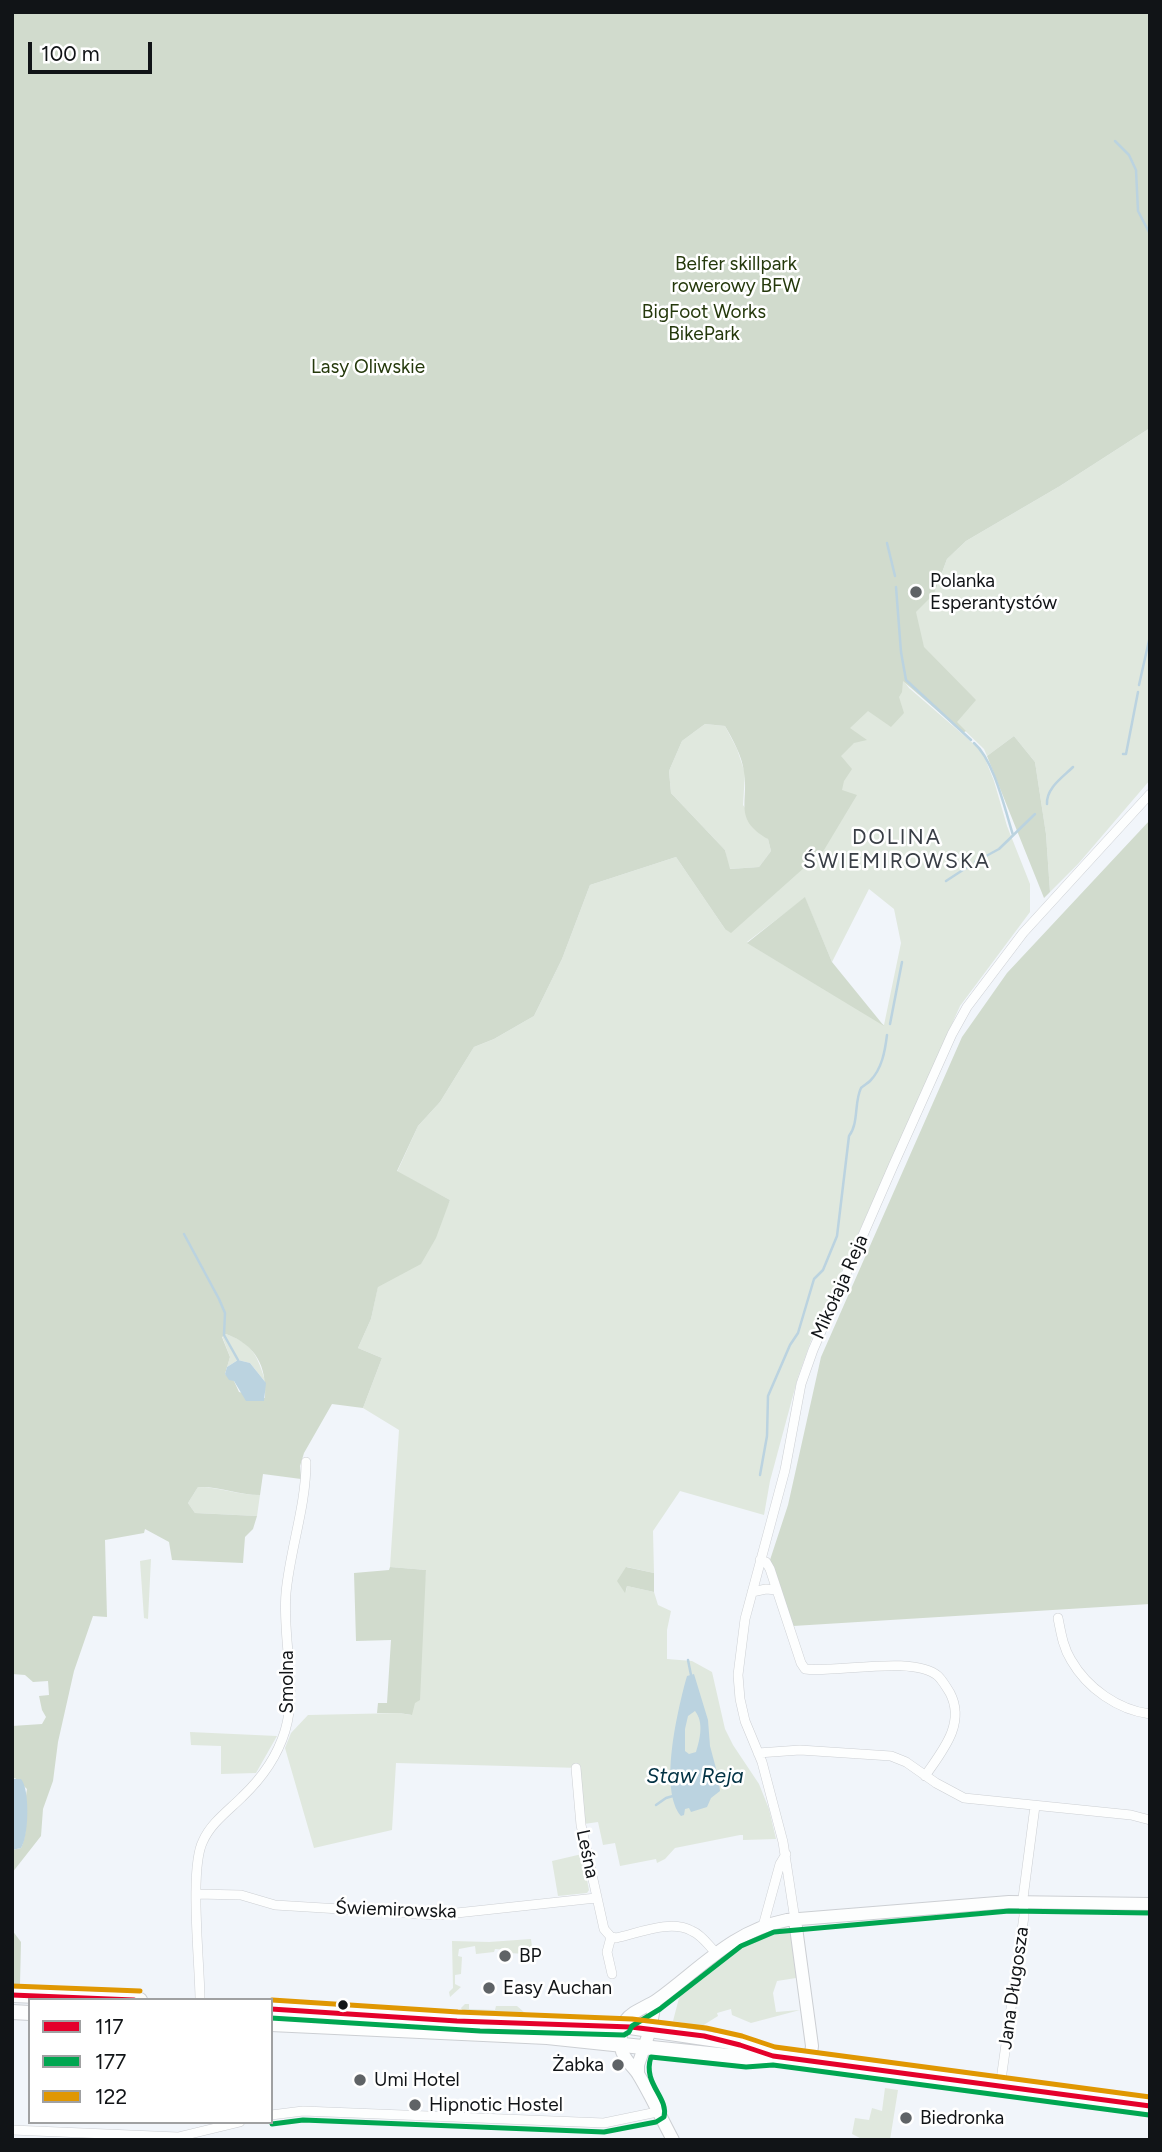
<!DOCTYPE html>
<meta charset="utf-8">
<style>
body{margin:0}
#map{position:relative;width:1162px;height:2152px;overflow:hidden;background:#f1f5fa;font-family:Figtree,sans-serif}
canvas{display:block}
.frame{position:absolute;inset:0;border:14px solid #111417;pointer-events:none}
.legend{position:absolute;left:28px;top:1998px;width:245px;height:126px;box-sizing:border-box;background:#fff;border:2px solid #a0a1a2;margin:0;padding:9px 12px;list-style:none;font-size:21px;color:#111417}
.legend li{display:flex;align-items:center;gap:14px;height:35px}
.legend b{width:35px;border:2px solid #a0a1a2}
.scale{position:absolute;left:28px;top:42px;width:124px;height:32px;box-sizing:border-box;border:4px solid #111417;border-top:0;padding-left:9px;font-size:21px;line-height:24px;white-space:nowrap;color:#111417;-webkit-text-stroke:5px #fff;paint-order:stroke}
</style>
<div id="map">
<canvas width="1162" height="2152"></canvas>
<div class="frame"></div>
<ul class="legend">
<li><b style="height:9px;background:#e4002b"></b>117</li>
<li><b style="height:9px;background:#00a651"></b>177</li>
<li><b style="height:9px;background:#e09702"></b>122</li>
</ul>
<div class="scale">100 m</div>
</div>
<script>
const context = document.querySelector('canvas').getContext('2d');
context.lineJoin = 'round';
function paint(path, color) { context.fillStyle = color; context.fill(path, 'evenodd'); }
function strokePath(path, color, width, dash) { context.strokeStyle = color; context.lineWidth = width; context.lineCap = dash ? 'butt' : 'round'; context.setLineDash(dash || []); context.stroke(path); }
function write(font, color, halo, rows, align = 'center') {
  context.font = font + ' Figtree,sans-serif'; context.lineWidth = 5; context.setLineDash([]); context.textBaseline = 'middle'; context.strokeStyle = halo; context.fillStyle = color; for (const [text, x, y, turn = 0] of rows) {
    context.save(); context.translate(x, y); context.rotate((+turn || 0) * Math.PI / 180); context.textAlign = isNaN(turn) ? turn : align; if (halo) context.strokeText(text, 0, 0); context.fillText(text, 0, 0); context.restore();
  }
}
const green = new Path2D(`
 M1150 428V780L1078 864 1050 892 1046 834 1035 762 1014 736 987 756 984 749 913 681 905 589 934 594 947 559 966 541 1060 486Z
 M903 680 909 688 982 751 994 781 1007 826 1030 884V912L960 1006 813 1335 798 1377 770 1481 764 1515 680 1491 653 1531 654 1573 627 1567 626 1591 627 1586 654 1592 658 1605 671 1611 667 1630V1659L692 1661 712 1672 725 1729 733 1745 759 1784 769 1809 776 1839 743 1840V1835H740L675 1848 665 1859 657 1863 656 1859 620 1866 615 1843 603 1845 598 1822 584 1824 580 1768 396 1763 392 1830 314 1848 285 1748 291 1733 308 1715 399 1713 411 1715 426 1570 390 1567 399 1430 363 1408 382 1358 358 1348 371 1319 378 1286 421 1263 450 1200 397 1172 418 1126 440 1102 474 1047 494 1039 534 1016 562 959 590 885 676 857 725 929 823 850 842 693ZM869 889 894 909 901 943 884 1025 747 942 805 898 832 962Z
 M705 724 725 726 737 749 745 773 743 805 768 839 771 851 759 867 729 869 725 850 671 793 669 771 682 741Z
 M226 1334C254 1344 257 1356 266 1383L250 1363 238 1360 227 1367 230 1357 222 1336Z
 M198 1487C219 1487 238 1495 260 1495L257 1516 195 1513 188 1503Z
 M151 1559 148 1619 144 1618 140 1561Z
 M190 1732 277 1736 256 1773 221 1774V1746L191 1745Z
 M582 1854 589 1890 587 1893 558 1896 552 1861Z
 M785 1927 792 1930 797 1972 796 1978 777 1981 773 1993 776 2012 800 2010 751 2023 732 2015 731 2009 717 2013 718 2016 702 2026 673 2021 679 1998V1989C711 1964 743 1936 785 1927Z
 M531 1939 534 1961 527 1954 508 1953V1950L495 1949 494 1952 476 1954 475 1946 459 1949 458 1956 462 1957 461 1974 455 1975V1984L461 1987 450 1997 449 1992 453 1988 452 1941 489 1942Z
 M465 2004H469V2009L495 2010 496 2006H517L525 2013 463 2012 461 2008Z
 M885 2088 898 2090 890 2140H864L852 2134 855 2118 869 2120 872 2108 882 2111Z`);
const forest = new Path2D(`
 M12 12H1150V428L1060 486 966 541 947 559 934 594 916 612 924 647 976 700 957 722 966 731 963 733 903 681 902 692 899 697 904 713 891 727 868 711 850 728 867 740 854 743 841 756 852 769 844 781 842 790 857 795 824 850 731 933 725 929 676 857 590 885 562 959 534 1016 494 1039 474 1047 440 1102 418 1126 397 1171 450 1200 436 1238 421 1264 378 1287 371 1319 358 1348 382 1358 363 1408 332 1404 304 1453 300 1466 301 1479 263 1474 260 1495C238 1495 219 1486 198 1487L188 1503 195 1513 257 1516 253 1529 245 1537 243 1563 172 1560 169 1542 145 1529 144 1533 105 1540 107 1617 93 1616 74 1671 58 1742 53 1781 43 1809 41 1836 12 1873V1850L21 1848C30 1829 23 1809 27 1789L15 1778 12 1779V1726L42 1724 46 1717 42 1710 39 1696 49 1695 48 1681 33 1682 25 1675 12 1674ZM705 724 725 726C733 740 742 756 744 772 749 803 733 819 768 839L771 851 759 867 730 869 725 850 671 793 669 771 682 741ZM226 1334C256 1345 267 1366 265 1398L239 1392 234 1381 225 1374 230 1357 222 1337Z
 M1014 736 1035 762 1046 834 1050 892 1044 898 987 756Z
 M1150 820V1604L793 1626 770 1560 788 1505 821 1357 962 1037 1007 973Z
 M805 897 832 962 884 1026 747 943Z
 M390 1567 426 1570 420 1700 415 1703 412 1715 399 1713H377L378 1703H387L391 1640 356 1641 354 1573 389 1570Z
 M626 1567 654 1573V1592L627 1586 625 1593 617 1581Z
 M12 1930 21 1942 20 1984H12Z`);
const water = new Path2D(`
 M238 1360 250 1363 266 1383 264 1401H246L234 1381 229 1380 225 1374 227 1367Z
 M694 1674 708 1720 710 1746 718 1776 720 1791 711 1798 707 1807 691 1812 689 1808 685 1809 684 1815 681 1816C659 1790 677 1714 685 1683L687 1676ZM695 1711C704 1722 700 1739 696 1752L689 1754 685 1751V1729L688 1716Z
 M12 1779H21C30 1789 29 1836 21 1848L12 1850Z`);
const stream = new Path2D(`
 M1115 141 1129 155 1136 170 1138 211 1150 234
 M887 543 895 576
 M896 587 901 652 906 680 971 740
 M1139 685 1150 636
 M974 743C994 760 1005 810 1013 835
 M1123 754H1126L1138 692
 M1047 804C1046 788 1063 777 1073 767
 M975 862 999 849 1035 814
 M946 881 969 866
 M890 1024 902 962
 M184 1234 219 1299 225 1313 224 1335 238 1360
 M760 1475 767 1436 768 1396 790 1345 798 1333 814 1279 823 1270 837 1236 849 1136C859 1123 854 1102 861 1088 863 1086 868 1083 870 1081 882 1069 885 1051 887 1035
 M688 1660 691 1675
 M656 1805 666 1798 673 1796`);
const street = new Path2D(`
 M760 1560 766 1562 770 1569 801 1663 805 1669C838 1673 913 1655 938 1676 942 1680 947 1688 950 1693 966 1724 942 1751 925 1776
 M752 1592 766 1589 777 1590
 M1058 1618C1061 1633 1063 1647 1071 1660 1087 1688 1118 1710 1150 1714
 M758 1753 800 1750 891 1756 906 1762 936 1783 964 1798 1131 1815 1150 1820
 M576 1768 581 1825 604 1929 611 1937
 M197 1894 241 1895 275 1905 438 1915 596 1898
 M795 1920 783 1842 762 1762 745 1721 740 1699 738 1675 745 1619 785 1470 801 1384 813 1350 893 1166 952 1034 967 1007 1023 933 1150 794
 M763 1926 780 1864 786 1854
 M611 1937 616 1938C639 1933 671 1919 692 1931 702 1935 709 1946 716 1953
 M611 1937 607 1952 612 1974
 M200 2000C200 1965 189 1868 203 1841 211 1823 228 1811 242 1797 261 1779 277 1757 285 1731 298 1689 282 1637 286 1593 290 1549 306 1507 306 1462
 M1000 2087 1024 1916 1023 1898 1035 1806
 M271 2115 303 2111 604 2123 657 2112
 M12 2130 178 2137 240 2122`);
const secondary = new Path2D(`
 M795 1920 812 2046 810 2061
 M638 2074V2065L650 2030 655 2002
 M673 2140C661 2118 651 2095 638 2074 632 2065 622 2058 621 2047 620 2040 621 2026 625 2021 632 2011 647 2007 657 2000 700 1969 732 1931 787 1920L1009 1902 1150 1904`);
const primary = new Path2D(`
 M12 1995 140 2000
 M271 2009 481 2022 623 2026 724 2041 749 2046 769 2054
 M12 2012 30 2013
 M271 2024 547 2037 747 2058 773 2056 1150 2106`);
const bus1 = new Path2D(`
 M12 1995 134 2000
 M271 2009 457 2021 631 2027 704 2036 740 2045 773 2056 1150 2106`);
const bus2 = new Path2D(`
 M271 2018 480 2031 624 2035 629 2032 632 2026 660 2009 741 1946 774 1932 1009 1911 1150 1913
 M272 2124 303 2120 604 2132 656 2122 664 2117C669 2097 642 2084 651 2057L746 2067 773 2065 1149 2115`);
const bus3 = new Path2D(`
 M12 1986 140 1991
 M272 2000 458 2012 632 2019 706 2028 742 2036 775 2047 1150 2097`);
const markers = [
 [916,592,7,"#5f6366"],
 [505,1956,7,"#5f6366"],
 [489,1988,7,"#5f6366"],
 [343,2005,6,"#111417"],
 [618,2065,7,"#5f6366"],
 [360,2080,7,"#5f6366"],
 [415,2105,7,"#5f6366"],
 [906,2118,7,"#5f6366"]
];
const parkNames = [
 ["Belfer skillpark",736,264],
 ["rowerowy BFW",736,286],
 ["BigFoot Works",704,312],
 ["BikePark",704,334],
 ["Lasy Oliwskie",368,367]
];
const poiNames = [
 ["Polanka",930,581],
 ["Esperantystów",930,603],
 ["BP",519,1956],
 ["Easy Auchan",503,1988],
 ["Żabka",604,2065,"right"],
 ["Umi Hotel",374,2080],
 ["Hipnotic Hostel",429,2105],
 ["Biedronka",920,2118]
];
const streetNames = [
 ["Mikołaja Reja",840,1287,-66],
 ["Smolna",287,1682,-90],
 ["Leśna",587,1854,78],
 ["Świemirowska",396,1910,2],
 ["Jana Długosza",1014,1988,-82]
];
const neighbourhoodNames = [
 ["DOLINA",897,838],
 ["ŚWIEMIROWSKA",897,862]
];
const waterNames = [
 ["Staw Reja",695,1777]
];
paint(green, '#e0e8de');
paint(forest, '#d1dbcd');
paint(water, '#bbd3e0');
strokePath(stream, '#bbd3e0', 2.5);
strokePath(street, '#cccfd3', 10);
strokePath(secondary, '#cccfd3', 14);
strokePath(primary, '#cccfd3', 16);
strokePath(street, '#fdfefe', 9);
strokePath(secondary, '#fdfefe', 12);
strokePath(primary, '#fdfefe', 14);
strokePath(bus1, '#e4002b', 5);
strokePath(bus2, '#00a651', 5);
strokePath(bus3, '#e09702', 5);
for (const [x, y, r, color] of markers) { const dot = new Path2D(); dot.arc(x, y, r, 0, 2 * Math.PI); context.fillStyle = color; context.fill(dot); strokePath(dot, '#fff', 2.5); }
write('19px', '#25390c', '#fff', parkNames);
write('19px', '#111417', '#fff', poiNames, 'left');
write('19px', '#111417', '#fff', streetNames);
context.letterSpacing = '2px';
write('21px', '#393e46', '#fff', neighbourhoodNames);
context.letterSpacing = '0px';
write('italic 21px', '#013143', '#fff', waterNames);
</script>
